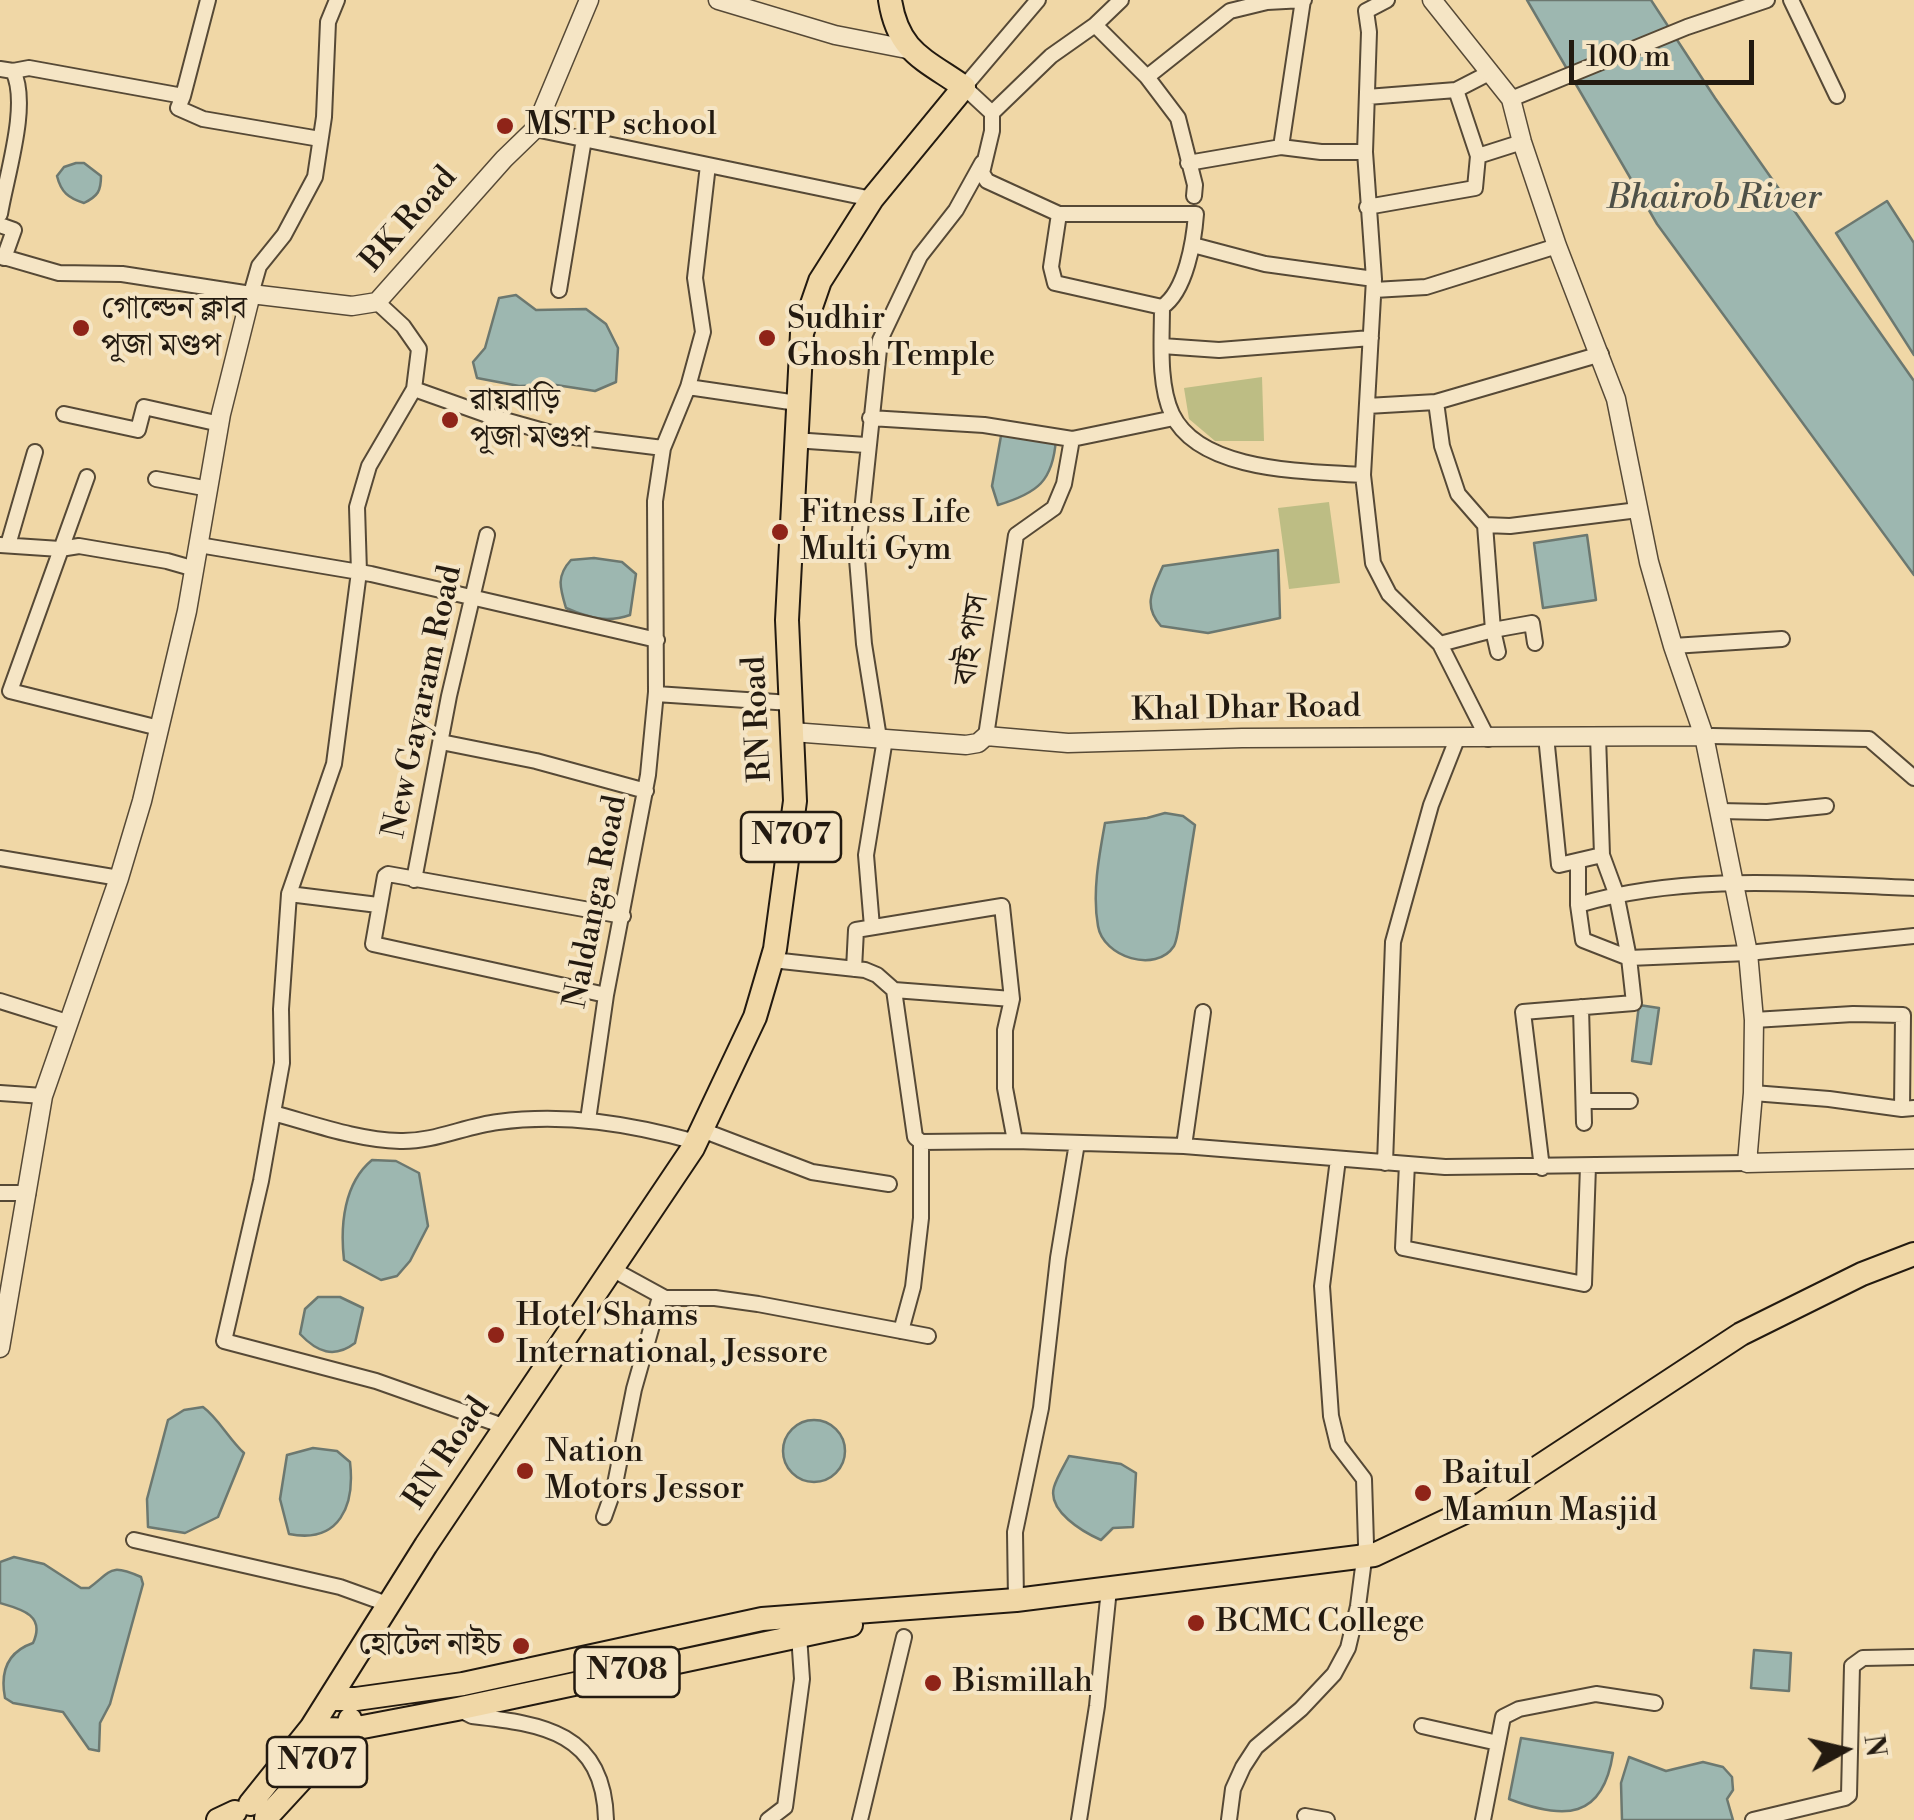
<!DOCTYPE html>
<meta charset="utf-8">
<style>
body{margin:0}
#map{position:relative;width:1914px;height:1820px;overflow:hidden;background:#f0d7a6;font-family:"Libre Bodoni",serif}
canvas{display:block}
.north{position:absolute;left:1794px;top:1700px;width:100px;height:100px;-webkit-text-stroke:8px #f5e5c5;paint-order:stroke;rotate:82deg;font-size:28px;font-weight:700;line-height:40px;text-align:center;color:#231a10}
.north::after{content:'';display:block;margin:auto;width:35px;height:45px;background:#231a10;clip-path:polygon(50% 0,100% 100%,50% 72%,0 100%)}
.scale{position:absolute;left:1569px;top:40px;width:185px;height:45px;box-sizing:border-box;border:5px solid #231a10;border-top:0;padding-left:12px;font-size:30px;line-height:35px;white-space:nowrap;color:#231a10;-webkit-text-stroke:8px #f5e5c5;paint-order:stroke}
</style>
<div id="map">
<canvas width="1914" height="1820"></canvas>
<div class="north">N</div>
<div class="scale">100 m</div>
</div>
<script>
const context = document.querySelector('canvas').getContext('2d');
context.lineJoin = 'round';
function paint(path, color) { context.fillStyle = color; context.fill(path, 'evenodd'); }
function strokePath(path, color, width, dash) { context.strokeStyle = color; context.lineWidth = width; context.lineCap = dash ? 'butt' : 'round'; context.setLineDash(dash || []); context.stroke(path); }
function write(font, color, halo, rows, align = 'center') {
  context.font = font + ' "Libre Bodoni","Noto Serif Bengali",serif'; context.lineWidth = 8; context.setLineDash([]); context.textBaseline = 'middle'; context.strokeStyle = halo; context.fillStyle = color; for (const [text, x, y, turn = 0] of rows) {
    context.save(); context.translate(x, y); context.rotate((+turn || 0) * Math.PI / 180); context.textAlign = isNaN(turn) ? turn : align; if (halo) context.strokeText(text, 0, 0); context.fillText(text, 0, 0); context.restore();
  }
}
const green = new Path2D(`
 M1262 377 1264 441H1215L1189 419 1184 388Z
 M1329 502 1340 583 1289 589 1278 508Z`);
const water = new Path2D(`
 M1527 0H1651L1715 98 1914 381V575L1657 224Z
 M76 163H84L101 176C101 191 98 196 84 203 68 198 61 192 57 176L64 167Z
 M1887 201 1914 243V355L1836 233Z
 M516 295 536 310 586 309 606 324 618 348 616 382 595 391 556 385 519 386 477 378 473 362 485 348 499 298Z
 M1020 433 1056 439C1053 481 1038 493 998 505L992 486 1001 436Z
 M1587 535 1596 600 1543 608 1534 543Z
 M1278 550 1280 618 1208 633 1161 626C1142 605 1153 589 1163 566Z
 M594 558 622 562 636 574 630 615C607 623 589 618 566 608 560 588 556 576 571 560Z
 M1165 813 1183 816 1195 825 1178 931C1177 936 1176 942 1174 946 1156 974 1103 957 1098 926 1092 893 1099 856 1105 823L1147 818Z
 M1639 1005 1659 1008 1651 1064 1632 1061Z
 M372 1160 396 1161 419 1173 428 1226 410 1261 397 1276 381 1280 344 1260C340 1225 344 1183 372 1160Z
 M318 1297H340L363 1308 355 1343C334 1359 317 1352 300 1334L305 1309Z
 M203 1407C218 1418 229 1439 244 1453L218 1517 185 1533 148 1527 147 1499 168 1420 184 1410Z
 M783 1451a31 31 0 1 1 62 0a31 31 0 1 1-62 0Z
 M313 1448 337 1451 350 1462C355 1505 340 1544 289 1534L280 1499 287 1455Z
 M1069 1456 1121 1464 1136 1473 1133 1527 1113 1528 1101 1540C1083 1532 1047 1511 1054 1487 1057 1477 1064 1466 1069 1456Z
 M14 1557 44 1564 81 1588H89C112 1571 109 1563 141 1577L143 1584 110 1704 100 1723 99 1751 89 1749 63 1712 13 1703 5 1698C0 1672 7 1652 33 1643 46 1615 21 1609 0 1603V1562Z
 M1754 1650 1791 1653 1789 1691 1751 1688Z
 M1521 1738 1613 1753C1603 1820 1564 1820 1509 1799Z
 M1629 1757 1666 1771 1703 1762 1723 1767 1732 1777 1733 1790 1727 1799 1733 1820H1622L1621 1783Z`);
const minor = new Path2D(`
 M1038 0 964 87 992 113 1051 56 1095 25 1121 0
 M1387 0 1366 11 1369 32 1365 152 1374 279 1363 475 1373 563 1389 594 1440 644 1488 739
 M1791 0 1837 96
 M1095 25 1147 77 1178 118 1195 185 1194 196
 M0 69 13 71C30 104 6 177 0 214
 M13 71 29 68 183 96 178 108 203 119 320 139
 M1147 77 1230 11 1267 2 1304 0
 M1456 90 1491 72
 M183 96 208 0
 M1367 97 1456 90 1478 156
 M1511 99 1687 27 1767 0
 M992 113V131L982 173 987 181 1059 214 1051 267 1055 283 1162 307
 M535 129 872 199
 M1281 147 1303 0
 M1188 163 1281 147 1321 152H1365
 M1367 207 1475 188 1478 156 1522 142
 M1059 214H1196C1194 241 1186 291 1162 307 1162 340 1158 384 1172 414 1200 473 1308 471 1363 475
 M0 225 14 230 4 258
 M1193 245 1265 264 1374 279
 M0 256 59 273 122 274 251 294 259 266 284 235 315 177 324 117 328 22 337 0
 M559 290 584 139
 M1374 290 1426 287 1557 246
 M1162 346 1219 350 1371 338
 M688 387 797 403
 M414 389 490 416 558 435 663 448
 M1436 402 1601 354
 M1367 406 1436 402 1442 446 1458 494 1485 525 1510 526 1638 510
 M64 414 138 430 144 407 220 424
 M870 418 984 425 1072 439
 M794 440 866 445
 M87 477 10 691 159 728
 M156 479 209 489
 M0 545 60 549 79 546 167 561 195 569
 M8 545 35 452
 M199 545 371 574 657 640
 M1440 644 1493 630 1485 525
 M1673 646 1782 639
 M1498 652 1493 630 1532 623 1535 643
 M656 694 791 703
 M986 736 1016 535 1054 508 1064 484 1072 439 1174 418
 M1546 736 1559 865 1602 855
 M1598 736 1602 855 1616 893 1629 958
 M1712 736 1869 739 1914 778
 M879 738 864 644 857 559 880 340 920 256 956 210 982 163
 M441 742 536 761 646 791
 M1720 811 1767 812 1826 806
 M0 858 119 878
 M414 880 449 696 487 535
 M289 894 378 905
 M1578 905V861
 M872 927 866 855 885 739
 M1629 958 1583 940 1578 905C1686 873 1803 884 1914 888
 M772 960 865 970 877 975 894 990 915 1137 921 1142 1015 1141 1184 1146 1445 1167 1747 1163
 M854 969 856 930 1002 906 1012 999 1005 1030V1088L1015 1141
 M894 990 1012 999
 M606 995 373 944 385 876 388 874 623 916
 M0 1001 67 1022
 M1581 1007 1584 1123
 M1754 1020 1853 1014 1903 1015 1902 1109
 M0 1093 43 1096
 M1753 1093 1829 1099 1902 1109 1914 1108
 M1584 1101H1630
 M273 1113 282 1063 281 1009 289 894 334 764 359 572 357 507 369 466 414 389 419 349 403 326 377 302
 M588 1120 606 995 648 775 656 692 655 501 663 448 688 387 703 332 695 278 708 165
 M702 1130 812 1172 889 1184
 M1184 1146 1203 1012
 M1385 1163 1393 942 1431 805 1457 739
 M1407 1164 1403 1248 1584 1284 1588 1166
 M1542 1168 1523 1012 1634 1003 1629 958 1748 953 1914 936
 M0 1193H28
 M612 1269 665 1298H715L758 1304 928 1336
 M901 1331 913 1287 921 1218V1142
 M506 1427 376 1381 224 1341 261 1181 273 1113C314 1124 357 1140 400 1141 434 1142 465 1126 498 1122 566 1113 631 1124 696 1142
 M604 1517 614 1489 634 1389 660 1297
 M134 1540 340 1587 390 1605
 M1016 1600 1015 1532 1041 1408 1058 1258 1077 1143
 M462 1711 472 1716C543 1724 604 1732 606 1820
 M1422 1726 1498 1743
 M1305 1816 1327 1820
 M768 1820 785 1807 802 1679 799 1635
 M860 1820 904 1637
 M1079 1820 1097 1706 1109 1589
 M1229 1820 1233 1789 1243 1767 1256 1747 1301 1709 1334 1674 1348 1648 1358 1606 1366 1544 1364 1479 1338 1445 1331 1416 1322 1286 1338 1159
 M1483 1820 1503 1717 1519 1709 1596 1694 1655 1703
 M1753 1820 1845 1798 1849 1795 1852 1666 1863 1658 1914 1657`);
const tertiary = new Path2D(`
 M718 0 835 35 912 50
 M1432 0 1511 99 1522 142 1557 246 1616 399 1649 562 1673 646 1704 736 1748 953 1754 1020 1753 1093 1747 1163 1914 1159
 M792 732 966 745 978 743 986 736 1068 743 1242 738 1704 736
 M0 1348 43 1096 119 878 142 801 187 611 221 414 251 294 352 306 377 302 504 159 535 129 589 0`);
const trunk = new Path2D(`
 M330 1699H356L463 1684 762 1619 1016 1600 1374 1555 1482 1504 1741 1334 1862 1274 1914 1254
 M311 1728 347 1730 457 1709 851 1625
 M250 1804 311 1728 426 1545 693 1148 755 1017 775 949 795 801 787 620 802 333 820 281 872 199 964 87C924 59 898 52 890 0
 M266 1818 347 1730 350 1719
 M218 1820 235 1812`);
const markers = [
 [505,126,10,"#8f2418"],
 [81,328,10,"#8f2418"],
 [767,338,10,"#8f2418"],
 [450,420,10,"#8f2418"],
 [780,532,10,"#8f2418"],
 [496,1335,10,"#8f2418"],
 [525,1471,10,"#8f2418"],
 [1423,1493,10,"#8f2418"],
 [1196,1623,10,"#8f2418"],
 [521,1646,10,"#8f2418"],
 [933,1683,10,"#8f2418"]
];
const shields = [
 [791,837,100],
 [627,1672,105],
 [317,1762,100]
];
const shieldNames = [
 ["N707",791,837],
 ["N708",627,1672],
 ["N707",317,1762]
];
const poiNames = [
 ["MSTP school",525,126],
 ["গোল্ডেন ক্লাব",101,310],
 ["পূজা মণ্ডপ",101,347],
 ["Sudhir",787,320],
 ["Ghosh Temple",787,357],
 ["রায়বাড়ি",470,402],
 ["পূজা মণ্ডপ",470,439],
 ["Fitness Life",800,514],
 ["Multi Gym",800,551],
 ["Hotel Shams",516,1317],
 ["International, Jessore",516,1354],
 ["Nation",545,1453],
 ["Motors Jessor",545,1490],
 ["Baitul",1443,1475],
 ["Mamun Masjid",1443,1512],
 ["BCMC College",1216,1623],
 ["হোটেল নাইচ",501,1646,"right"],
 ["Bismillah",953,1683]
];
const streetNames = [
 ["BK Road",410,220,-49],
 ["বাই পাস",973,640,-82],
 ["New Gayaram Road",424,702,-78],
 ["Khal Dhar Road",1246,710,-1],
 ["RN Road",759,719,-93],
 ["Naldanga Road",597,902,-79],
 ["RN Road",448,1454,-56]
];
const waterNames = [
 ["Bhairob River",1714,200]
];
paint(green, '#bdbd84');
paint(water, '#9db7b0');
strokePath(water, '#6c7870', 2.5);
strokePath(minor, '#564936', 18);
strokePath(tertiary, '#564936', 21);
strokePath(trunk, '#231a10', 26);
strokePath(minor, '#f5e5c5', 14);
strokePath(tertiary, '#f5e5c5', 18);
strokePath(trunk, '#f0d7a6', 22);
for (const [x, y, r, color] of markers) { const dot = new Path2D(); dot.arc(x, y, r, 0, 2 * Math.PI); context.fillStyle = color; context.fill(dot); strokePath(dot, '#f5e5c5', 4); }
for (const [x, y, w] of shields) { const box = new Path2D(); box.roundRect(x - w / 2, y - 25, w, 50, 8); context.fillStyle = '#f5e5c5'; context.fill(box); strokePath(box, '#231a10', 2.5); }
write('bold 30px', '#231a10', null, shieldNames);
write('32px', '#231a10', '#f5e5c5', poiNames, 'left');
write('32px', '#231a10', '#f5e5c5', streetNames);
write('italic 35px', '#4e5148', '#f5e5c5', waterNames);
</script>
